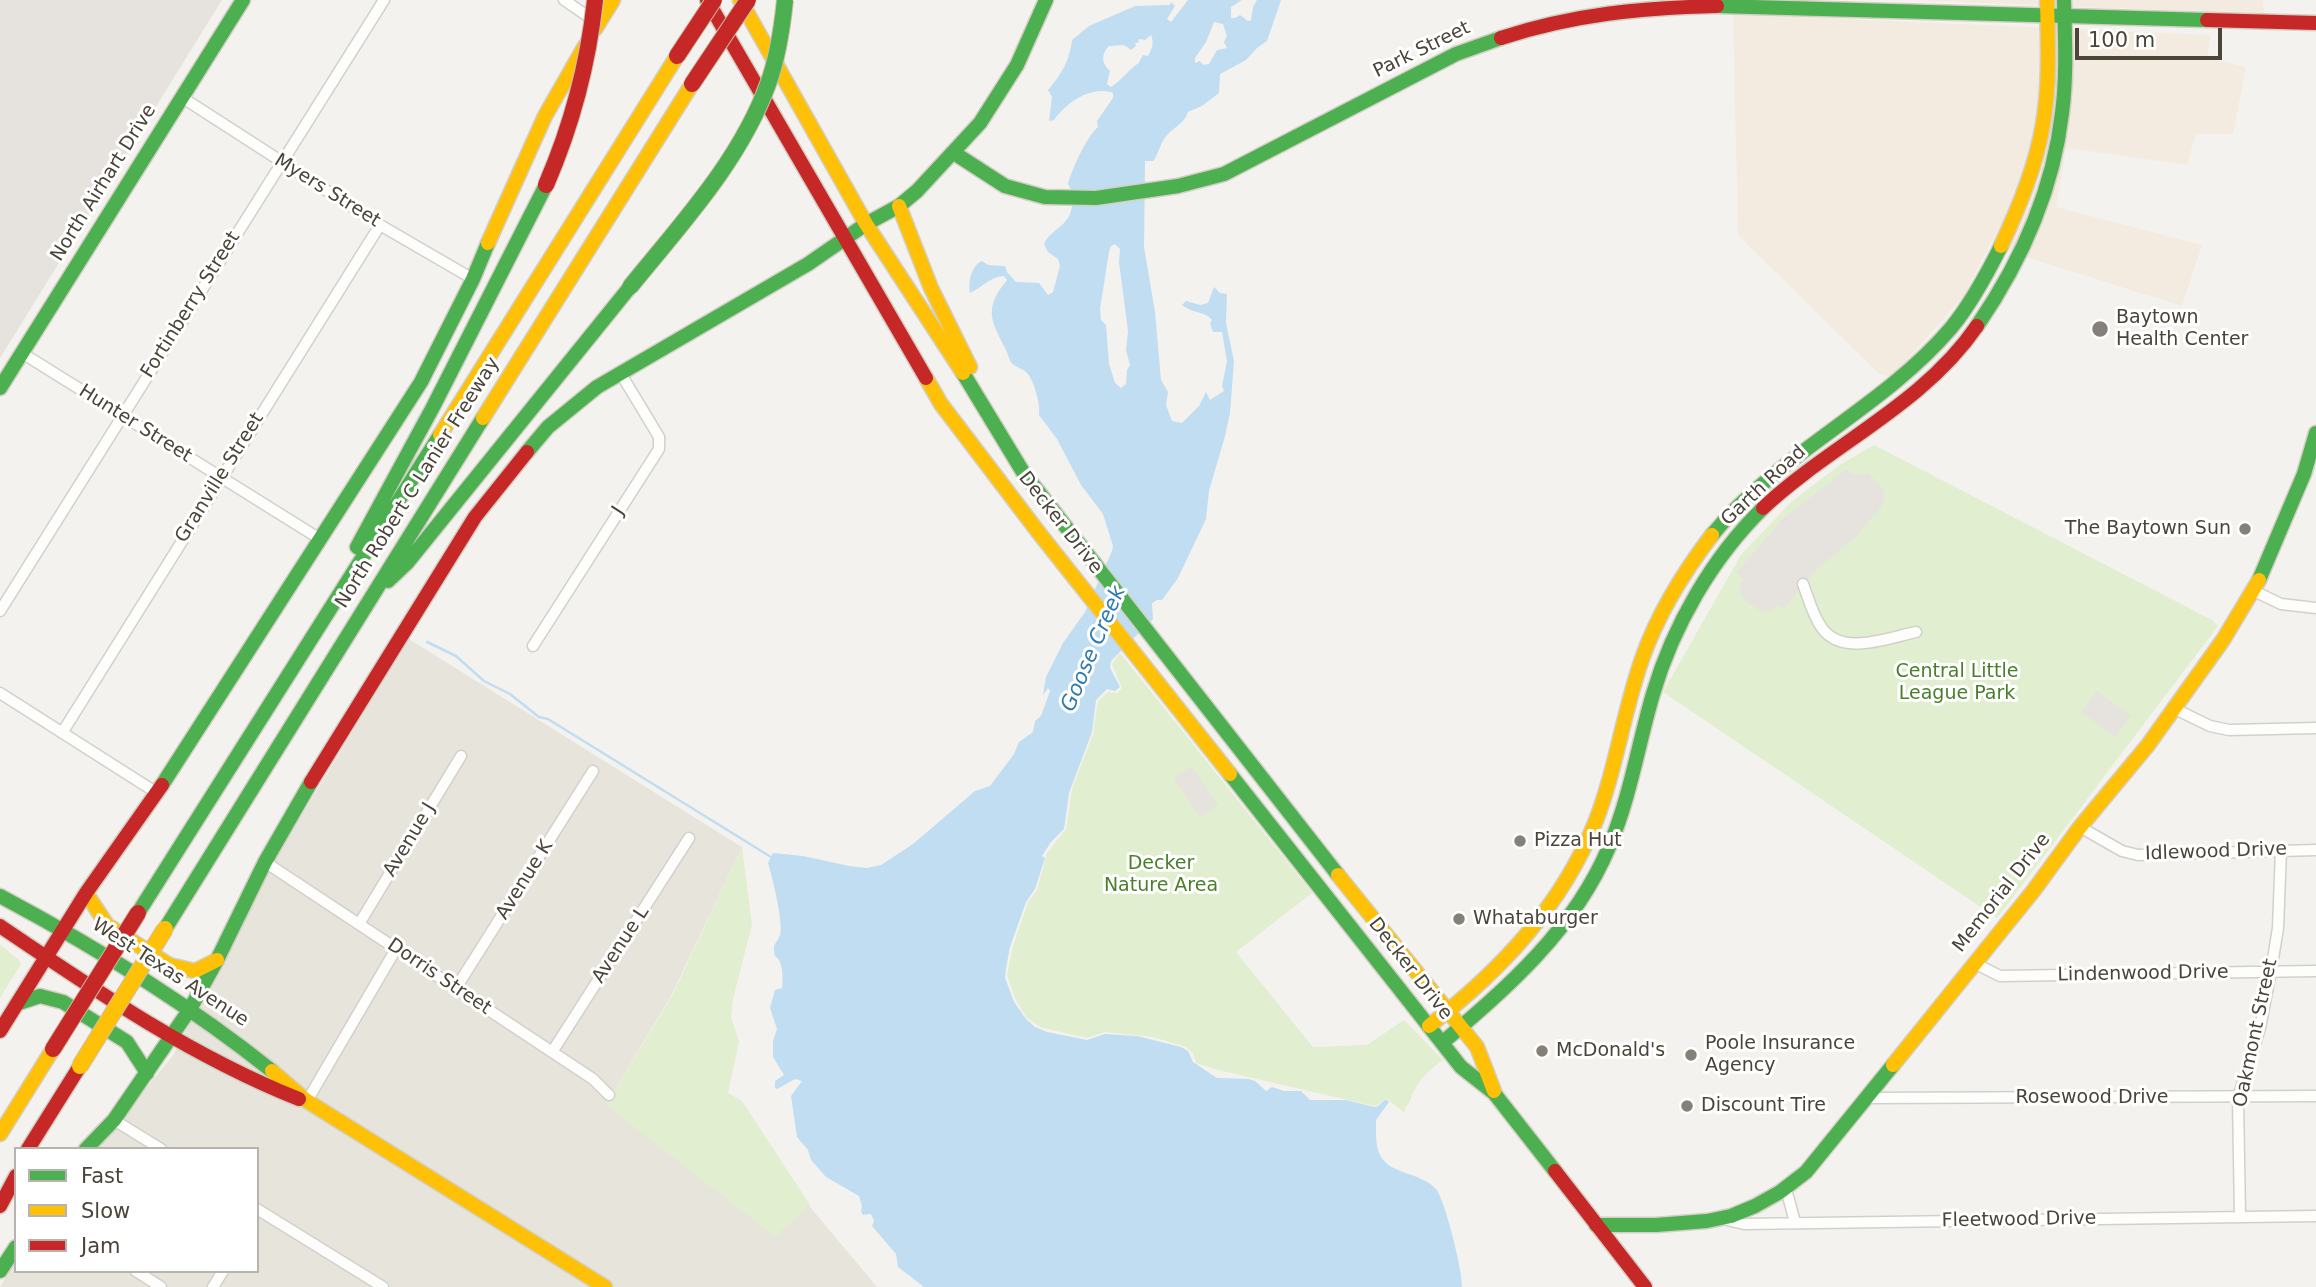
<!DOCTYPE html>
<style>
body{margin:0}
#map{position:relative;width:2316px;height:1287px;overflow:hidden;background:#f4f2ee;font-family:"DejaVu Sans",sans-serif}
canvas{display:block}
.legend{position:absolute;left:14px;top:1147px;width:245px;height:126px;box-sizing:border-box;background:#fff;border:2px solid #b7b4b0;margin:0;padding:9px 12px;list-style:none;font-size:21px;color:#4b4439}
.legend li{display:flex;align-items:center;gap:14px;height:35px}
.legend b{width:35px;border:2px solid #b7b4b0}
.scale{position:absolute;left:2075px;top:28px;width:147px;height:32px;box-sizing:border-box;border:4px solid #4b4439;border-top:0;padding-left:9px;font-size:21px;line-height:24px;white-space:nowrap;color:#4b4439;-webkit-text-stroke:5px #fff;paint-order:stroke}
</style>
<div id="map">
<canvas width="2316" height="1287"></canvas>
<ul class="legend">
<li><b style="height:9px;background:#4caf50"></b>Fast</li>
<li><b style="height:9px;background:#ffc107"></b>Slow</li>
<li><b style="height:9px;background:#c62828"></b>Jam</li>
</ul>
<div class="scale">100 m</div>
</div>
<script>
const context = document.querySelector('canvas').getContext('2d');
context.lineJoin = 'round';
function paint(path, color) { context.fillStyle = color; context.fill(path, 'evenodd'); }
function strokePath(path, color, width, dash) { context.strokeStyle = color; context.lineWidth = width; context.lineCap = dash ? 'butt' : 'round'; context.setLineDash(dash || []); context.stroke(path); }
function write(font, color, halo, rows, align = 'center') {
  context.font = font + ' "DejaVu Sans",sans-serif'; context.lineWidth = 6; context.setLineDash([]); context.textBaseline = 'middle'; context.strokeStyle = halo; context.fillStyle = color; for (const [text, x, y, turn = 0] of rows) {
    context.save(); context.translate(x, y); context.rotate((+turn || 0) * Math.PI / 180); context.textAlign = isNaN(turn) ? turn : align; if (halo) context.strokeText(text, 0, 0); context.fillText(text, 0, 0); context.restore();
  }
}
const residential = new Path2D(`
 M409 639 742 847 671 996 606 1105 764 1152 877 1287H0L16 1260V1271H257V1149H97L174 1054 265 876Z`);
const commercial = new Path2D(`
 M1908 0H2263L2264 14 2081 7Z
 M1733 14 2210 35 2207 58 2246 67 2233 134H2196L2187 165 2066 148 2056 207 2202 245 2182 306 2032 259 1992 240 1963 297 1891 377 1878 373 1738 235Z`);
const industrial = new Path2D(`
 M0 0H222L0 358Z`);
const green = new Path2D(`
 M1874 445 2212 620 2218 626 1997 918 1663 692 1741 555 1791 502 1841 464Z
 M1120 653 1312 893 1236 952 1313 1047 1367 1045 1404 1020 1443 1060C1431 1068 1422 1077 1415 1089 1410 1097 1411 1103 1405 1108V1113L1386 1098 1378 1105 1374 1106 1218 1070 1196 1063 1193 1053 1186 1047 1153 1037 1105 1032 1087 1038 1040 1027 1026 1017 1015 998 1007 975 1013 946 1028 902 1037 890 1047 853 1066 829 1072 789 1093 734 1098 701 1108 692 1118 693 1122 688 1112 664Z
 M742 847 752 925 733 999 731 1017 739 1042 728 1093 742 1101 810 1205 775 1237 606 1105 672 996Z
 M0 944 19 960 21 964 0 998Z`);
const parking = new Path2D(`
 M1846 469 1854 475 1868 473 1879 484 1884 491 1885 501 1876 513 1856 536 1816 570 1784 609 1779 605 1766 612 1761 611 1744 600 1739 589 1744 580 1736 573 1783 519Z
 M2097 691 2131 716 2115 737 2081 712Z
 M1192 766 1218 805 1200 817 1174 778Z`);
const water = new Path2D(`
 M1188 0H1242L1231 7V18H1235L1240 15 1248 21 1251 20 1253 7 1257 0H1281L1267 41 1257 48 1246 60 1220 74 1219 93 1202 106 1188 112C1184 125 1171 128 1164 139 1159 147 1158 155 1153 161H1145L1144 247 1155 312 1161 380 1168 392 1166 405 1172 421 1182 423 1199 406 1206 392 1210 400 1224 391 1222 386 1227 361 1222 332H1213L1210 323 1212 320C1205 311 1191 313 1182 305L1186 301 1200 305 1208 303 1214 287 1220 293 1227 294 1226 323 1234 361 1230 413 1225 436 1209 491 1206 519 1178 578 1162 600H1157L1152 603 1153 619 1111 661 1110 668 1120 687 1115 691 1107 689 1096 700 1092 732 1069 793 1064 829 1051 842 1042 856 1045 858 1035 889 1026 902 1010 947 1006 968 1005 978 1014 1002 1026 1019 1035 1027 1047 1032 1087 1040 1105 1034 1137 1036 1181 1047 1188 1051 1193 1062 1217 1078 1248 1079 1255 1081 1266 1091 1272 1087 1284 1091H1301L1310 1100H1346L1374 1107 1378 1106 1386 1099 1389 1102 1376 1120C1376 1131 1375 1148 1381 1157 1391 1174 1422 1173 1436 1189 1445 1200 1463 1272 1462 1287H924L898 1267 896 1254 872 1226 874 1221 871 1214 863 1215 861 1212 862 1206 859 1196 826 1177 811 1160 808 1150 797 1137 791 1096 802 1081 795 1079 777 1089 775 1088V1081L784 1075 773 1057V1041L777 1029 770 1008 775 990 782 988C783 981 783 967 779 960 775 954 775 959 774 951 773 943 778 942 780 935 784 924 772 876 768 863L773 853 803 856 849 866 867 868 881 865 913 844 975 791 990 786 1014 754 1019 742 1033 732 1035 721 1041 716 1050 691 1048 688 1043 695 1046 677 1063 643 1085 612 1112 551 1113 546 1103 514 1081 485 1057 439 1039 415C1041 405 1033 376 1025 371 1020 368 1014 366 1011 362 1009 359 1008 355 1007 352 992 322 982 310 1007 280L1004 276C989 277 983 287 970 293 968 282 971 266 982 261L988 265 1005 266 1007 272 1016 282 1039 283 1048 295 1053 292 1060 266 1058 259 1048 252 1044 244C1052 227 1073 226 1072 201 1071 194 1072 190 1068 184 1072 169 1087 136 1098 127L1097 121 1113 98V93C1091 85 1066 103 1054 120L1049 121 1052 97 1048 90C1061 75 1070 60 1072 40L1089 26 1135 6 1170 5 1171 2 1175 6 1167 19 1171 22ZM1214 22 1223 24 1227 36 1224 42 1227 48 1217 50 1209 64 1203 65 1200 61 1195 63V58L1206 42ZM1151 35C1155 44 1151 50 1148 56L1143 55 1138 64C1133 65 1121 81 1111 87L1107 84 1110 71C1101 63 1101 54 1109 46L1124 45 1131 50 1136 46 1135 43H1138L1139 39 1145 40ZM1115 244 1120 249 1119 262 1128 331 1126 350 1130 365 1127 370 1126 384 1121 388 1115 383 1109 364 1106 325 1101 320 1100 309 1109 252 1111 246Z`);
const stream = new Path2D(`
 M427 642 456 656 484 681 510 694 539 717 548 719 771 857`);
const street = new Path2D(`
 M564 0 596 22
 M183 98 380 225 473 279
 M22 353 320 539
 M1803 584C1808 597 1812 613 1820 625 1839 658 1887 638 1916 632
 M2254 591 2281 604 2316 608
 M0 611 384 0
 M533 646 659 449V437L621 374
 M0 693 157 793
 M2175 709 2210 726 2229 730 2316 728
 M62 733 380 225
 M2080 827 2122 851 2138 855 2316 850
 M265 862 593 1079 609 1095
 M359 924 461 756
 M1974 963 2000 976 2316 971
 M456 988 593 771
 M552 1052 689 838
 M1867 1098 2316 1096
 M307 1101 396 949
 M114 1120 161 1149
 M1786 1189 1795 1222
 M257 1209 383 1287
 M2240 1217 2238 1098 2260 1028 2271 971 2278 928 2281 850
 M1723 1219 1744 1224 2316 1216
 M136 1271 161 1287
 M213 1287 223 1271`);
const fast = new Path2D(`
 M1717 6 2207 20
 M954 153 1005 186 1045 197 1096 198 1178 186 1224 174 1456 54 1501 38
 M1977 326C2021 262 2053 191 2062 113 2067 76 2065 38 2064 0
 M963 373 1023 472 1338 875
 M0 388 243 0
 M527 452 548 427 597 387 808 264 866 224 899 206 917 191 980 123 1017 65 1046 0
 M1712 535C1780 452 1882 409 1951 328 1971 304 1987 274 2001 246
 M357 547 433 407 546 185
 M2259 580 2304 474 2316 433
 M388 581 407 563 630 287
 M1230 774 1461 1067 1494 1093 1555 1171
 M162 785 421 382 473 279 488 243
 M0 896C96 947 187 1003 272 1071
 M138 913 440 435
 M165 929 483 418
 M19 1003 40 996 63 1002 127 1042 147 1073
 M1442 1043C1509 986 1574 930 1609 847 1630 798 1638 745 1653 694 1673 626 1712 558 1763 508
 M86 1149 114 1120 190 1009 217 960 265 862 311 782
 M1596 1225H1656L1707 1221 1731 1216 1755 1206 1780 1192 1806 1172 1893 1065
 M0 1271 16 1247`);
const slow = new Path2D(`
 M740 0 866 224 963 373
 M595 29 613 0
 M899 206 931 288 970 367
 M488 243 545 116 585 46
 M2001 246C2019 207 2036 166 2043 124 2050 83 2048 41 2047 0
 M926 378 941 404 1039 533 1230 774
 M483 418 692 84
 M440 435 677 56
 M1338 875 1477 1047 1494 1091
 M86 893 107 925 169 965 195 971 217 960
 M1429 1026C1500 971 1561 907 1595 823 1616 770 1623 713 1642 659 1658 613 1683 573 1712 535
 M1893 1065 2034 890 2080 827 2148 745 2223 640 2259 580
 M272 1071 307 1101 605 1287
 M0 1134 53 1049`);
const jam = new Path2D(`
 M707 0 926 378
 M2207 20 2316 23
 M1501 38C1574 14 1641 8 1717 6
 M1763 508C1831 444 1923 405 1977 326
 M311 782 475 517 527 452
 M0 926C96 991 191 1056 299 1099
 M0 1031 86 893 162 785
 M28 1149 80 1066
 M1555 1171 1645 1287
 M0 1206 16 1176`);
const fastBridge = new Path2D(`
 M630 287C681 224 740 161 768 84 778 57 782 29 785 0`);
const slowBridge = new Path2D(`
 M80 1066 165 929`);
const jamBridge = new Path2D(`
 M677 56 714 0
 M692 84 748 0
 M546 185C572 125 588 65 595 0
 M53 1049 138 913`);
const markers = [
 [2100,329,9,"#868178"],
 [2245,529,7,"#868178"],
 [1520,841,7,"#868178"],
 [1459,919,7,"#868178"],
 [1542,1051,7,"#868178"],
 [1691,1055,7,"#868178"],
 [1687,1106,7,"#868178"]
];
const streetNames = [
 ["Park Street",1422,50,-26],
 ["North Airhart Drive",104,183,-58],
 ["Myers Street",327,191,32],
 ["Fortinberry Street",191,305,-58],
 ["Hunter Street",135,424,32],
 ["Granville Street",220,478,-58],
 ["North Robert C Lanier Freeway",418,483,-58],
 ["Garth Road",1764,486,-43],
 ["J",619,511,-57],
 ["Decker Drive",1060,523,52],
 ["Avenue J",410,840,-59],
 ["Idlewood Drive",2216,852,-2],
 ["Avenue K",525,880,-58],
 ["Memorial Drive",2002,893,-52],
 ["Avenue L",621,945,-57],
 ["Decker Drive",1410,969,52],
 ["West Texas Avenue",170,973,33],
 ["Lindenwood Drive",2143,974,-1],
 ["Dorris Street",439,977,34],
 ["Oakmont Street",2256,1033,-78],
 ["Rosewood Drive",2092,1098],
 ["Fleetwood Drive",2019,1220,-1]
];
const poiNames = [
 ["Baytown",2116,318],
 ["Health Center",2116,340],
 ["The Baytown Sun",2231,529,"right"],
 ["Pizza Hut",1534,841],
 ["Whataburger",1473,919],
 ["Poole Insurance",1705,1044],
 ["Agency",1705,1066],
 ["McDonald's",1556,1051],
 ["Discount Tire",1701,1106]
];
const parkNames = [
 ["Central Little",1957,672],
 ["League Park",1957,694],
 ["Decker",1161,864],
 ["Nature Area",1161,886]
];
const waterNames = [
 ["Goose Creek",1094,649,-67]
];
paint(residential, '#e7e4dc');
paint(commercial, '#f3ebdf');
paint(industrial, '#e6e2de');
paint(green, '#e1eecf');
paint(parking, '#e6e3df');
paint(water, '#c0ddf1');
strokePath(stream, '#c0ddf1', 2.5);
strokePath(street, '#d2d0cb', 13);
strokePath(fast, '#d3cfc5', 17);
strokePath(slow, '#d3cfc5', 17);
strokePath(jam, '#d3cfc5', 17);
strokePath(street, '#fdfdfc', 10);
strokePath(fast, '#4caf50', 14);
strokePath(slow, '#ffc107', 14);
strokePath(jam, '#c62828', 14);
strokePath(fastBridge, '#ccbfa9', 18, []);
strokePath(slowBridge, '#ccbfa9', 18, []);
strokePath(jamBridge, '#ccbfa9', 18, []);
strokePath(fastBridge, '#4caf50', 16);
strokePath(slowBridge, '#ffc107', 16);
strokePath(jamBridge, '#c62828', 16);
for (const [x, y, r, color] of markers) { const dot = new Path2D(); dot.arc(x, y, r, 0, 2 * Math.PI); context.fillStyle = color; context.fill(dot); strokePath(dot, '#fff', 2.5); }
write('19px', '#4b4439', '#fff', streetNames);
write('19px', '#4b4439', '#fff', poiNames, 'left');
write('19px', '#4a7f2a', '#fff', parkNames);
write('italic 21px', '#2e7ab2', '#fff', waterNames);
</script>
